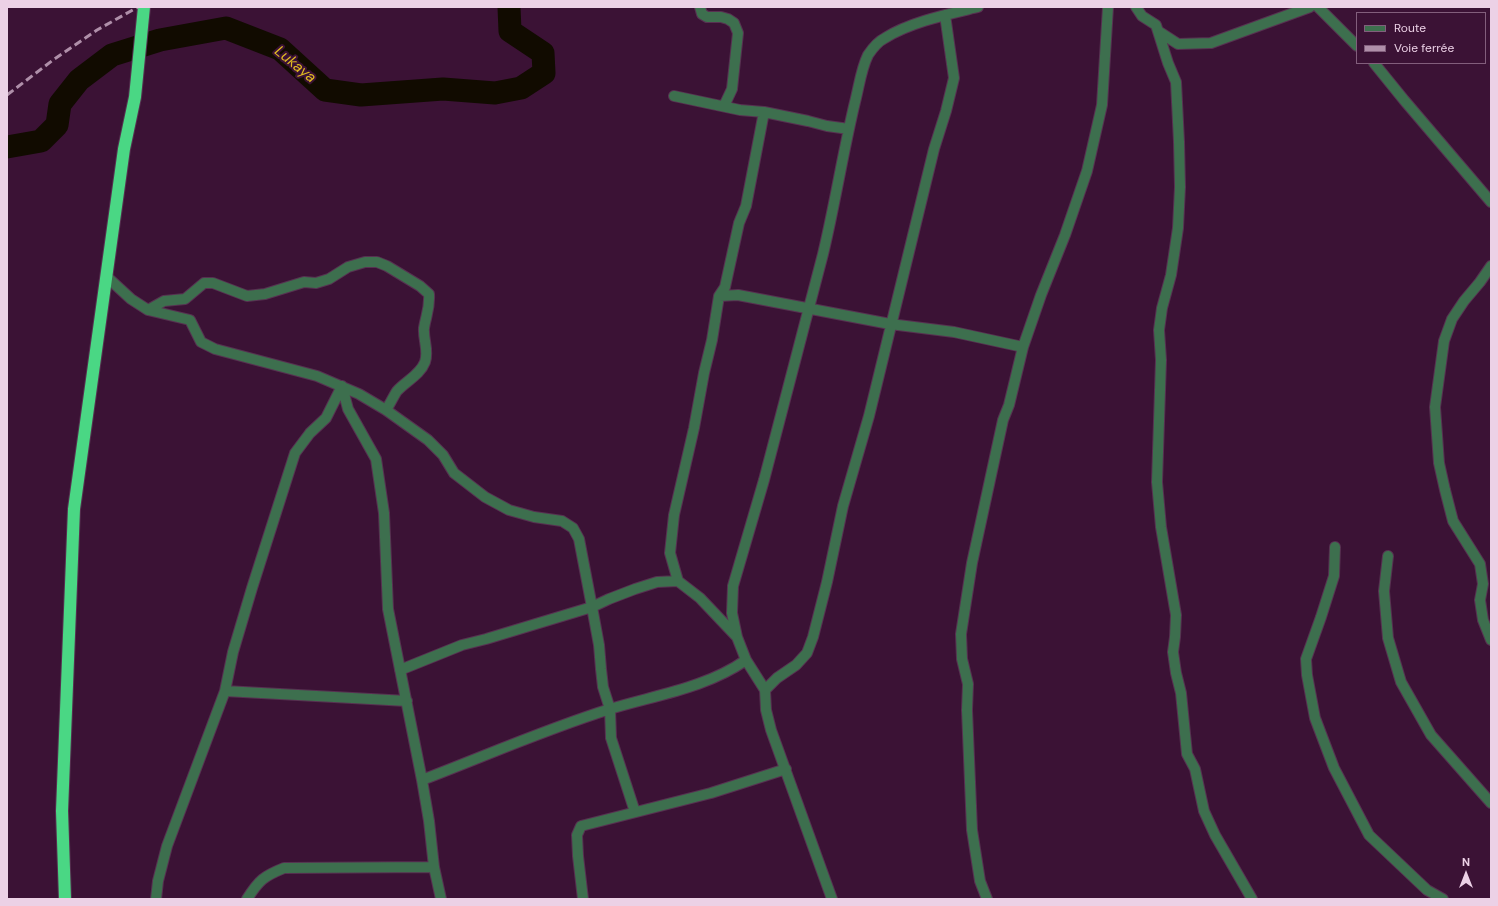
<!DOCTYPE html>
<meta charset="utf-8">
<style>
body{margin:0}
#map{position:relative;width:1498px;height:906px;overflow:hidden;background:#3b1235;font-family:"DM Sans",sans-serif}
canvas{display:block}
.frame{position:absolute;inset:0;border:8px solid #ecd1e6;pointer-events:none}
.legend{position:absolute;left:1356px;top:12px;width:130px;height:52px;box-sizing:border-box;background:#3b1235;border:1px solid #825e7c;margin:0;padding:5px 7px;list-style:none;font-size:12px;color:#ecd1e6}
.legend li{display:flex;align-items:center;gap:8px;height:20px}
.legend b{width:20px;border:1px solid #825e7c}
.north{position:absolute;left:1446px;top:854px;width:40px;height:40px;-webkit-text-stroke:3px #3b1235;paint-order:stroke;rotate:0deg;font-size:11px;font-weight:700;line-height:16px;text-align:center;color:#ecd1e6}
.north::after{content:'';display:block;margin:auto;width:14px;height:18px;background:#ecd1e6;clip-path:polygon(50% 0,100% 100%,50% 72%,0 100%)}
</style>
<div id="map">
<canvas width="1498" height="906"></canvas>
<div class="frame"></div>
<ul class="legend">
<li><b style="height:5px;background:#3d6f4e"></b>Route</li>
<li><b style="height:5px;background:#af8fa9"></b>Voie ferrée</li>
</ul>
<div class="north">N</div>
</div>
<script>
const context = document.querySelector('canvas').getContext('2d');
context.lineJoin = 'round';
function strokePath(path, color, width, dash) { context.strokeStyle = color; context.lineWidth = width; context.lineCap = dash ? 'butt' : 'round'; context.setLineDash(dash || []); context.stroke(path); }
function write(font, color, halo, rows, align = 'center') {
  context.font = font + ' "DM Sans",sans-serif'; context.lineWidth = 4; context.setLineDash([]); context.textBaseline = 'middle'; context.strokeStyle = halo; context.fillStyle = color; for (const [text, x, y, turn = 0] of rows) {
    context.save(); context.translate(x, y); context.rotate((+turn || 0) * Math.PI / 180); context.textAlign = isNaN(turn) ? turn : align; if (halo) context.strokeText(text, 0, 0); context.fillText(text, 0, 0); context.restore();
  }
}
const river = new Path2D(`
 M7 147 41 141 57 125 60 104 79 80 112 55 160 40 226 28 280 49 325 90 361 95 443 89 495 93 521 88 544 73 543 53 510 31 509 7`);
const minor = new Path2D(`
 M700 7 702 14 707 17H721L728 19 734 23 738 33 732 89 724 106
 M1136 7 1142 16 1156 25 1168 63 1176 82 1179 142 1180 187 1178 228 1171 275 1162 308 1159 330 1161 360 1157 482 1161 527 1176 615 1175 637 1173 652 1176 673 1181 693 1187 754 1195 769 1204 811 1215 835 1252 899
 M1318 7 1357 46
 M1158 31 1178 44 1211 43 1310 7
 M1374 63 1404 100 1491 202
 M674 96 740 110 764 112 808 121 827 126 849 129
 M1491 266 1480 282 1464 301 1452 319 1444 341 1435 407 1439 463 1445 490 1453 521 1480 564 1483 584 1480 600 1483 620 1491 640
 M106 276 131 299 148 310 190 320 201 342 215 349 317 376 359 394 386 410 428 440 443 455 454 473 485 497 509 510 534 517 562 521 573 528 579 539 592 607 599 645 601 669 603 687 610 709 611 738 635 812
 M719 296 738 295 890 324 954 332 1023 347
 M148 310 164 301 185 299 204 283H213L247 296 265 294 304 282 316 283 329 279 348 267 365 262H377L387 266 420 286 429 294C430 309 426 315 424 328 423 339 429 351 425 362 420 375 406 381 397 391 393 397 390 404 386 410
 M342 386 348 409 376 459 384 513 388 609 422 780 429 821 434 867 441 899
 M1335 547 1334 576 1321 617 1306 659 1307 675 1315 718 1334 768 1369 835 1427 890 1443 899
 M1388 556 1384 591 1388 638 1401 682 1431 735 1491 803
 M678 581 670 553 674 515 694 428 704 373 712 340 719 296 725 287 739 223 746 206 764 112
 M400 670 462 645 486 639 592 607 609 599 635 589 657 582 678 581 700 598 737 637
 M765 690 777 678 796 665 807 653 813 637 827 582 843 506 869 416 934 149 946 111 954 78 945 15
 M225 691 407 701
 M422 780C485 756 546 729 610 709 656 695 706 688 746 660
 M156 899 158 881 167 846 225 691 233 652 252 588 295 453 310 433 326 418 342 386
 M247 899C259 880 264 876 284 868L434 867
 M583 899 578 856 577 835 581 826 711 793 786 769
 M832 899 771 730 766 710 765 690 746 660 737 637 732 613 733 586 764 480 823 254C835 204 843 152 855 102 859 87 861 69 868 55 872 49 879 41 885 38 910 22 949 14 978 7
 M987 899 980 881 972 830 967 710 968 684 962 659 961 634 972 563 1003 420 1009 405 1023 347 1041 295 1065 235 1087 171 1102 105 1108 7`);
const highway = new Path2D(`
 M65 899 62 811 74 509 124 149 135 97 144 7`);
const rail = new Path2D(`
 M7 95 53 60 97 30 138 7`);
const waterNames = [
 ["Lukaya",295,65,39]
];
strokePath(river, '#110b00', 23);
strokePath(minor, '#573151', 12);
strokePath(highway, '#573151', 14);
strokePath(minor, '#3d6f4e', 10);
strokePath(highway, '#4ad784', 12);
strokePath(rail, '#af8fa9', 3, [8, 4]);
write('italic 15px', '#e2bd21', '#3b1235', waterNames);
</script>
